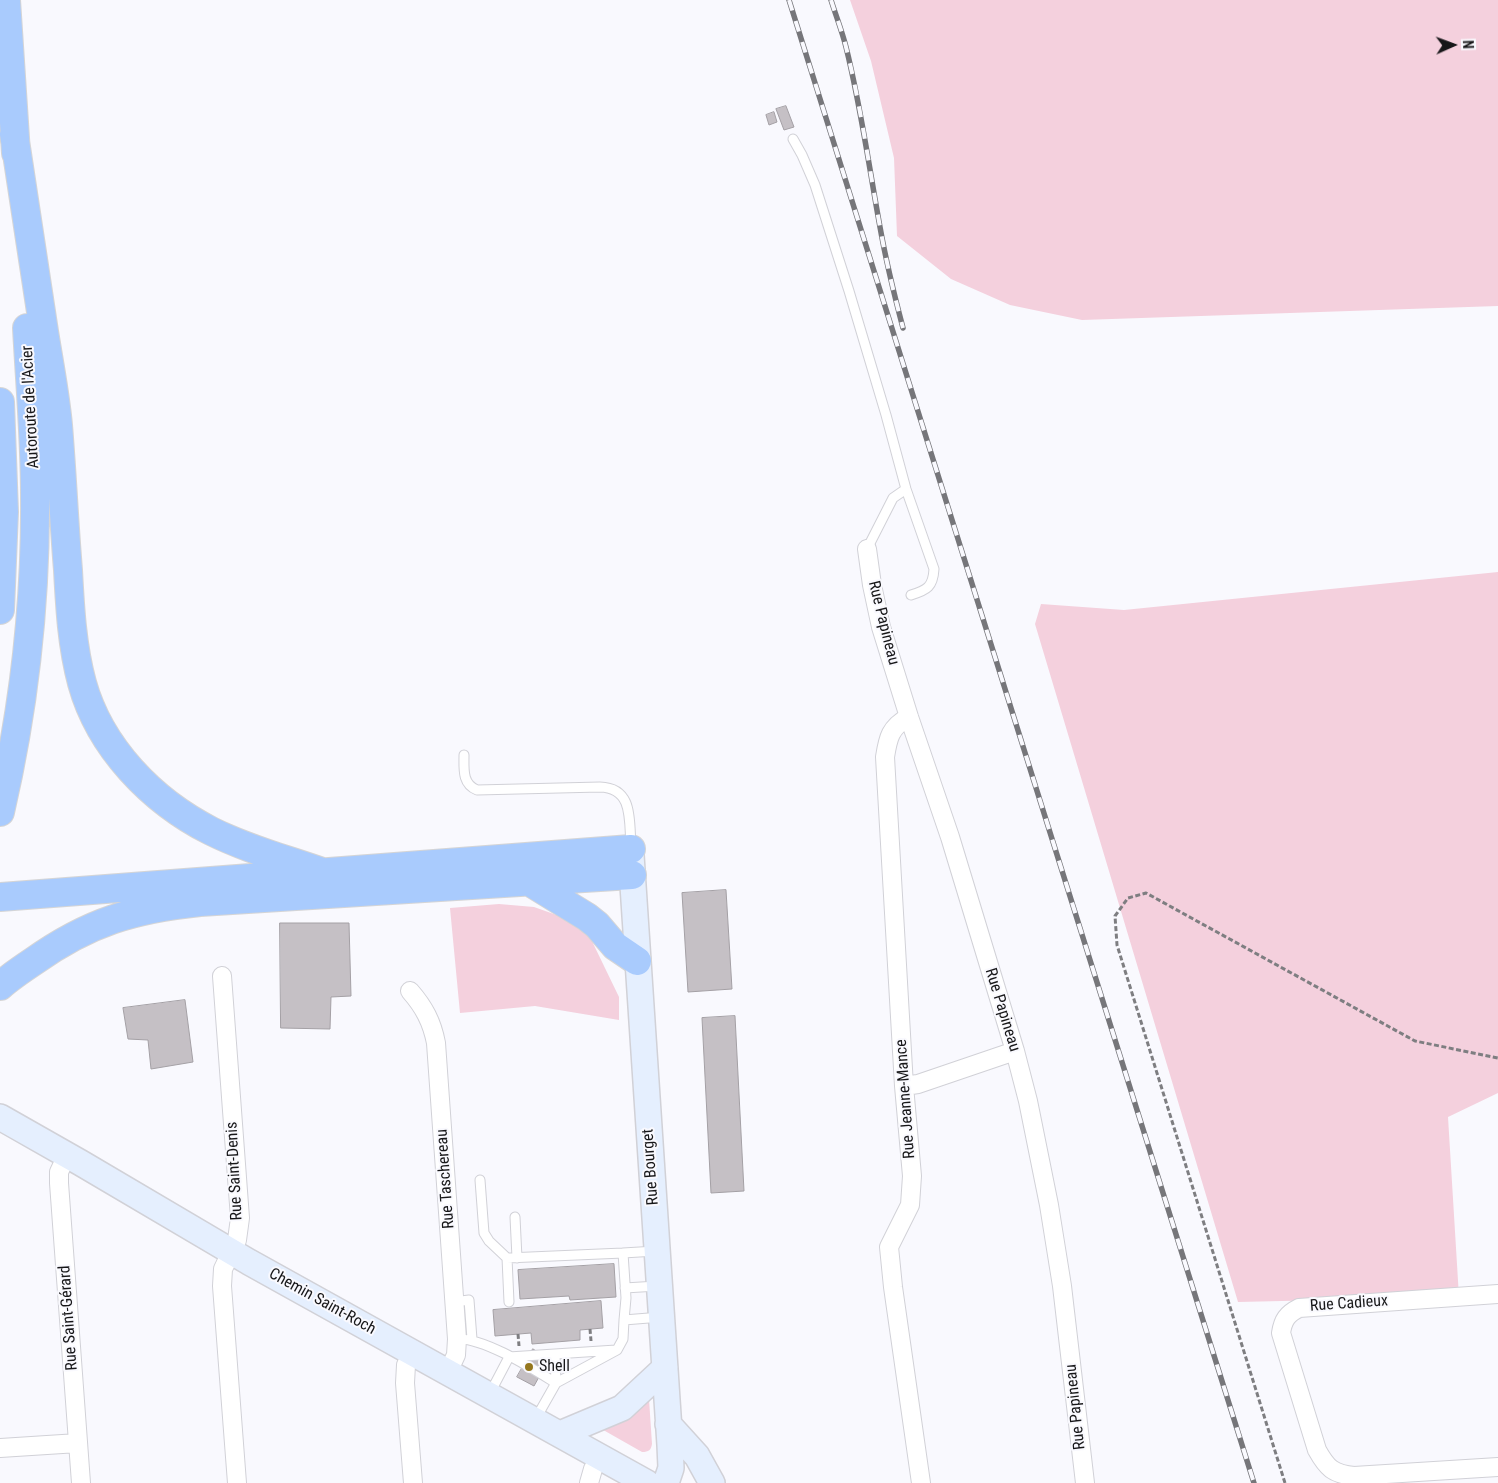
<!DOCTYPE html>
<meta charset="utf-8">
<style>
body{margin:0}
#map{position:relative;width:1498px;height:1483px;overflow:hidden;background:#f9f9fe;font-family:"Roboto Condensed",sans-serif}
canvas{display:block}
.north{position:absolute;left:1428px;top:20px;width:50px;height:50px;-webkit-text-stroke:4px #f9f9fe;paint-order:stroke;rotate:88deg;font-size:14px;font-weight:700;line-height:20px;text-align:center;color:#171719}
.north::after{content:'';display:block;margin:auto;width:18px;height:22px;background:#171719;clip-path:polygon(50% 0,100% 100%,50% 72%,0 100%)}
</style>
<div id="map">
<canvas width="1498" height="1483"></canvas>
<div class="north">N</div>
</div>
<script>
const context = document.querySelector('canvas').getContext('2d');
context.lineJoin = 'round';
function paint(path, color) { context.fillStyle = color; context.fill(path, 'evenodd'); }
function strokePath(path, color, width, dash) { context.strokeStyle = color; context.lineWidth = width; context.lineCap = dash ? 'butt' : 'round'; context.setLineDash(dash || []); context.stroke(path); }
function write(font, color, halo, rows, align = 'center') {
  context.font = font + ' "Roboto Condensed",sans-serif'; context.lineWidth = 4; context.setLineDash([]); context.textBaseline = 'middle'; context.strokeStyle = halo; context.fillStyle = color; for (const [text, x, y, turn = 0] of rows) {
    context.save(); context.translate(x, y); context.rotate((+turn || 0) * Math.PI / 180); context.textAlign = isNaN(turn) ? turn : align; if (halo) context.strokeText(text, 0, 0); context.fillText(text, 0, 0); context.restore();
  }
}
const green = new Path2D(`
 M850 0H1498V306L1082 320 1010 305 951 279 897 236 894 158 871 61Z
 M1498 572V1093L1448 1117 1459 1297 1238 1302 1035 624 1041 604 1124 610Z
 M499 904 534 907 565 918 589 935 619 997V1020L535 1006 460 1013 450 908Z
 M649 1399 652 1444C651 1450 649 1452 642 1452L598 1427Z`);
const building = new Path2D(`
 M786 106 794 127 784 130 776 109Z
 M774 112 777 122 769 125 766 115Z
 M726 890 732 989 688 992 682 893Z
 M280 923H349L351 996 331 997 330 1029 281 1028Z
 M185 1000 193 1062 151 1069 148 1040 128 1039 123 1008Z
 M735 1016 744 1191 711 1193 702 1018Z
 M614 1264 616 1297 570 1300 569 1296 520 1299 518 1270Z
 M601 1301 603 1328 580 1330V1340L532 1344 531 1333 495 1336 493 1310Z
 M533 1349 549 1359 534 1386 517 1377Z`);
const path = new Path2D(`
 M590 1329 591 1341
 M518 1334 519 1346
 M1285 1483 1117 945 1115 916 1128 898 1146 893 1415 1041 1498 1058`);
const lane = new Path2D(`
 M793 139 802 155 815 185 849 291 886 415 906 489 934 569C933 587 927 590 911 595
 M867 549 893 498 906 489
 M464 755C464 769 462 784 477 790L600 787C634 788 629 821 631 847
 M480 1180 484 1233 489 1241 507 1258
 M515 1217 517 1258
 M625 1288 657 1286
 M454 1302 469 1300 472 1339
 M509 1302 507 1258 623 1253
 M624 1320 626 1298 623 1253 656 1251
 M457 1339C483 1337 533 1369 556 1383L617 1350 623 1339 624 1320 661 1317
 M489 1395 509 1357 616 1350
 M535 1420 556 1383 555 1354`);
const street = new Path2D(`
 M867 549 872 585 881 627 909 717 950 837 1015 1051 1028 1101 1049 1205 1062 1286 1085 1483
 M909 717C890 727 888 738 885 757L904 1086 912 1176 910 1205 889 1247 893 1287 921 1483
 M222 976 240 1218 237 1240 223 1269 222 1286 237 1483
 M410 991C424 1007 432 1022 436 1043L457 1339 456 1355 448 1372
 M904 1086 918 1084 1015 1051
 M67 1155 59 1172V1183L81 1483
 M1498 1294 1299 1308C1287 1314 1283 1320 1281 1333L1317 1450C1327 1468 1333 1474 1354 1476L1498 1467
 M412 1352 406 1365 405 1383 413 1483
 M0 1448 78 1443
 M589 1483 593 1469 600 1457`);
const secondary = new Path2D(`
 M631 855 670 1445 671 1468 666 1483
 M0 1117 81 1163 249 1262 647 1483
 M668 1424 697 1456 712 1483
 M560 1434 622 1408 665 1368`);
const highway = new Path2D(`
 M6 0 16 153
 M14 134C24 198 33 262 43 325 48 358 55 392 58 425 62 473 64 522 68 570 70 608 72 646 82 683 100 748 152 801 211 831 247 849 285 859 322 872
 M0 402 4 512 0 610
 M0 812C24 709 36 601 35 495 35 440 30 384 27 328
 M530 882 587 917 597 925 615 946 637 961
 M0 897 631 849
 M0 986C10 977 22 969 34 961 89 922 133 909 200 902L632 875`);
const rail = new Path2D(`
 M789 0 1254 1483
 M831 0C836 16 842 31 846 47 861 107 869 167 880 227 886 261 894 294 903 328`);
const markers = [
 [529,1367,5,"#95771e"]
];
const streetNames = [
 ["Autoroute de l'Acier",31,407,-93],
 ["Rue Papineau",883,623,76],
 ["Rue Papineau",1002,1010,73],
 ["Rue Jeanne-Mance",906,1099,-94],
 ["Rue Bourget",651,1167,-94],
 ["Rue Saint-Denis",235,1171,-93],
 ["Rue Taschereau",446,1179,-94],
 ["Chemin Saint-Roch",322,1302,29],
 ["Rue Cadieux",1349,1304,-4],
 ["Rue Saint-Gérard",69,1318,-94],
 ["Rue Papineau",1076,1407,-96]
];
const poiNames = [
 ["Shell",539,1367]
];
paint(green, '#f4d0dd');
paint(building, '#c5c0c5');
strokePath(building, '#a4a0a5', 1);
strokePath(lane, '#d1d1d7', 11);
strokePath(street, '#d1d1d7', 20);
strokePath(secondary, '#d1d1d7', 28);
strokePath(highway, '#d5d5d6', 30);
strokePath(path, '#7e7e81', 3, [5, 2.5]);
strokePath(lane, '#fff', 9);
strokePath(street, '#fff', 18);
strokePath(secondary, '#e5effe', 25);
strokePath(highway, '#a9cbfd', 28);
strokePath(rail, '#76767a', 5.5);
strokePath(rail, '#f9f9fe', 4, [11]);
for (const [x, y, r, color] of markers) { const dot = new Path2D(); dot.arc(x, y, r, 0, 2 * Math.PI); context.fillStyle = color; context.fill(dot); strokePath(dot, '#f9f9fe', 2); }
write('16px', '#171719', '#f9f9fe', streetNames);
write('16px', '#171719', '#f9f9fe', poiNames, 'left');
</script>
